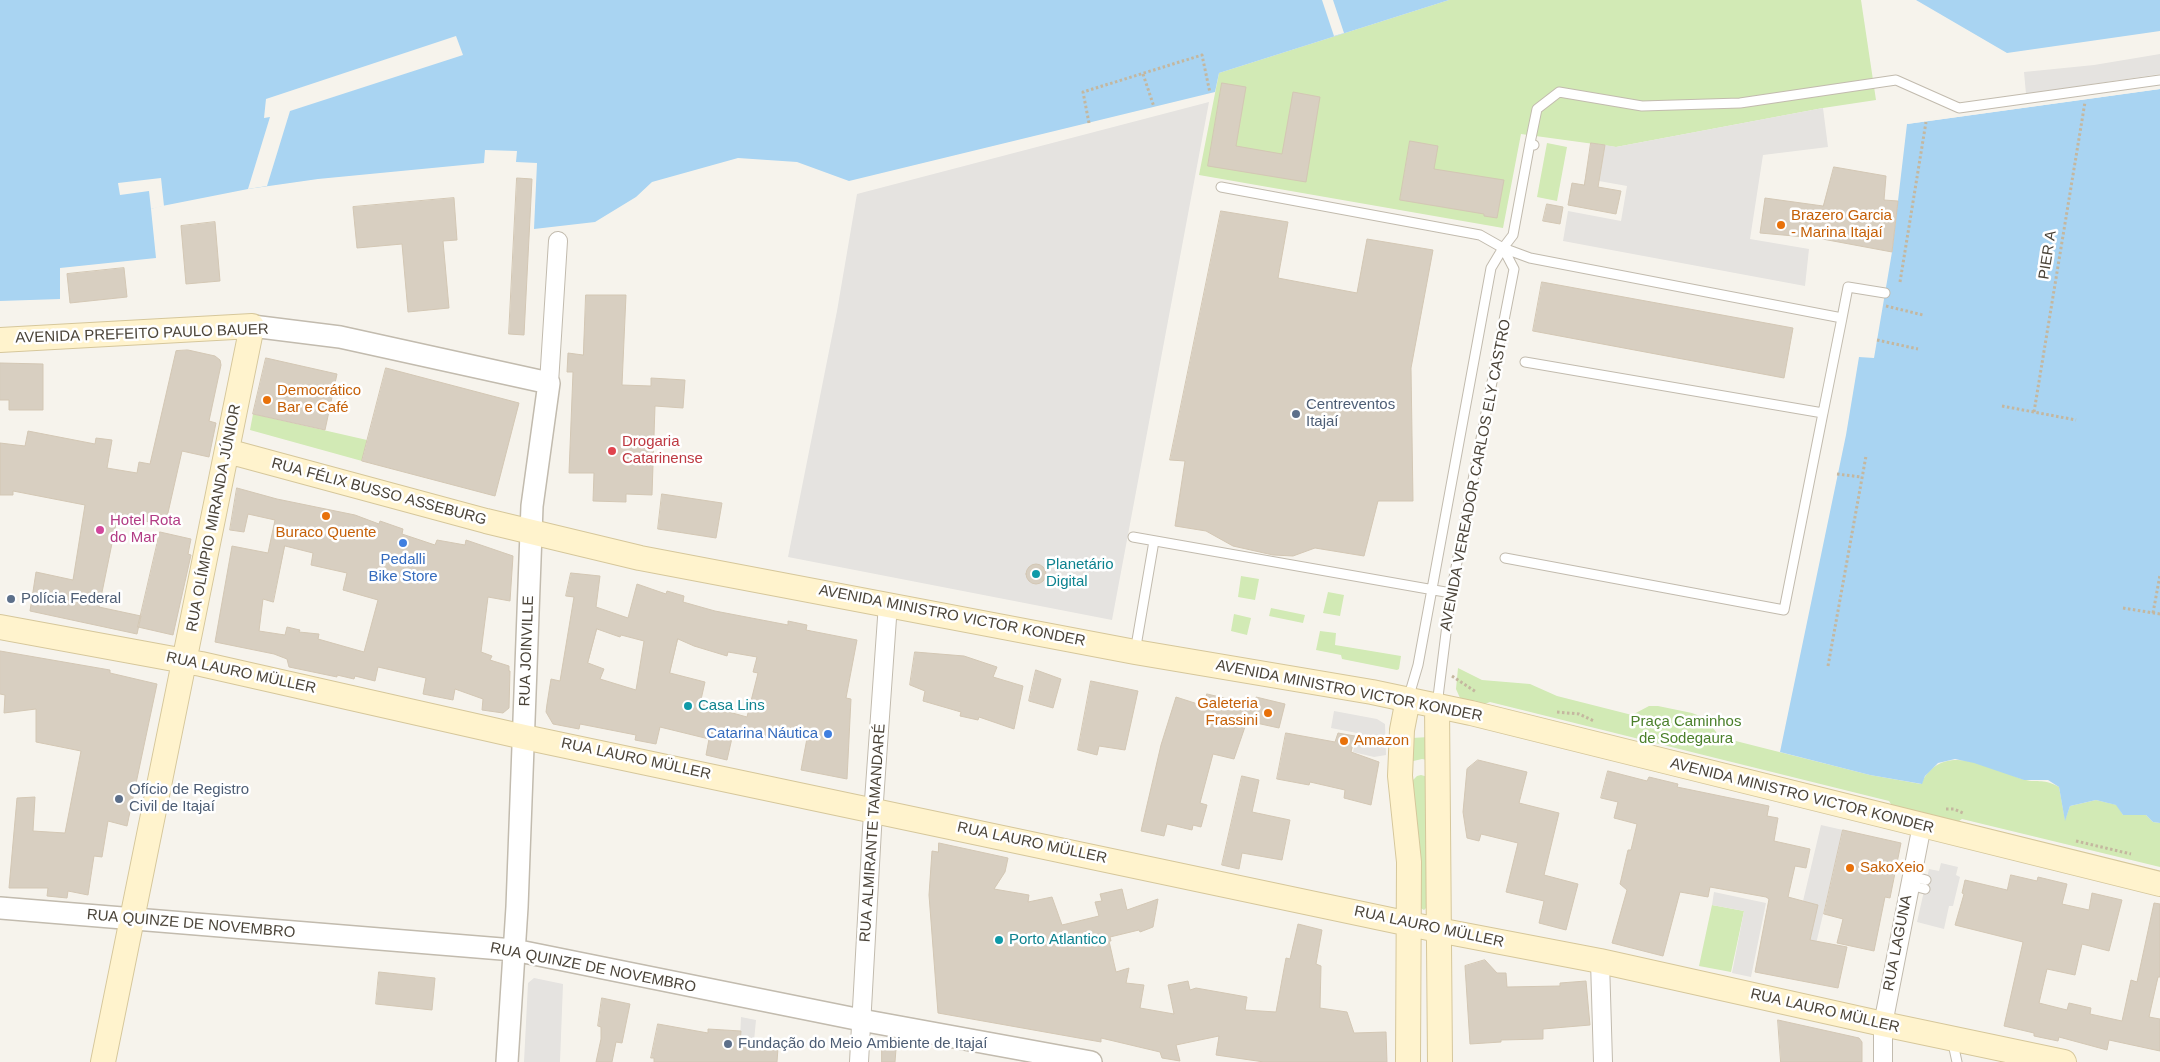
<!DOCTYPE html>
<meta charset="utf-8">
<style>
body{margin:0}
canvas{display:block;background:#f6f3ec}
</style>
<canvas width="2160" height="1062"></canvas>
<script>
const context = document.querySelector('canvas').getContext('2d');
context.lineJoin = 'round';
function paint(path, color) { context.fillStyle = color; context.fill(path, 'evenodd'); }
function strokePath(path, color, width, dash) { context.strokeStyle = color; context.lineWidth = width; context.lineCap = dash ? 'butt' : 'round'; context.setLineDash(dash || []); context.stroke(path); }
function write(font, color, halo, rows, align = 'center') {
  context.font = font + ' Arial,sans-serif'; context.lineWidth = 5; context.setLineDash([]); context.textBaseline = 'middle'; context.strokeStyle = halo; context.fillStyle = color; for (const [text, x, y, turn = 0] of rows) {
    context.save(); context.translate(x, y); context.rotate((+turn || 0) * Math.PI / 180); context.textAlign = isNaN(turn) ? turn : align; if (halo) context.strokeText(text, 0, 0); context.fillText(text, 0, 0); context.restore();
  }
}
const green = new Path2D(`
 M1449 0H1861L1876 100 1823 108 1616 147 1521 134 1503 228 1199 175 1219 73Z
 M1547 143 1567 147 1557 201 1537 197Z
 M253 414 367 440 362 461 250 430Z
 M1241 576 1259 579 1255 600 1238 597Z
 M1328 592 1344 595 1340 616 1323 613Z
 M1271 608 1305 615 1303 623 1269 616Z
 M1234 614 1251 618 1247 635 1231 631Z
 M1320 631 1336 633 1335 645 1401 656 1399 669 1397 670 1342 659 1341 655 1316 650Z
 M1458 668 1482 680 1530 684 1557 696 1632 715 1649 706H1658L1692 713 1705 718 1720 737 1870 775 1921 784C1942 740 1989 768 2022 779 2037 784 2041 777 2059 787L2065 820 2070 806 2096 800 2117 805 2123 815H2146L2153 822 2160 823V867L1962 819 1956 823 1893 807 1889 801 1490 702 1482 705 1460 698 1456 689Z
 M1429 737 1427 760 1422 759 1409 762 1412 738Z
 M1421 775 1428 777 1427 907 1424 910 1419 907 1411 782 1417 776Z
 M1712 905 1744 911 1731 972 1699 966Z`);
const parking = new Path2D(`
 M2160 54V74L2026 94 2024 72 2094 65Z
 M1209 102 1112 620 788 557 837 311 857 194Z
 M1823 108 1828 147 1763 155 1750 239 1809 249 1805 286 1563 241 1568 211 1621 221 1627 186 1599 181 1605 145 1616 147Z
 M1334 711 1377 719 1385 724 1386 755 1374 757 1353 752 1357 733 1331 728Z
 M1821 825 1843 830 1812 961 1803 901Z
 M1941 863 1958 867 1956 875 1960 877 1953 906H1949L1944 929 1917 922 1929 869 1939 871Z
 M1714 892 1766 903 1751 977 1732 973 1744 911 1712 905Z
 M534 978 563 984 560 1062H524L528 983Z
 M741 1017 756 1020 752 1062H739Z`);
const water = new Path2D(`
 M0 0H1449L1219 73 1215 92 849 181 797 162 738 158 652 182 636 197 595 222 534 229 537 163 516 162 517 151 485 150 484 163 318 179 248 189 157 207 151 209 156 258 60 268V299L0 301Z
 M1916 0H2160V31L2007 53Z
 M2160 89V823L2153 822 2146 815H2123L2116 805 2096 800 2070 806 2065 821 2059 787 2048 780H2024L1974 763 1955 759 1938 763 1925 776 1922 784 1870 775 1780 752 1846 435 1859 357 1874 358 1892 252 1907 124Z`);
const pier = new Path2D(`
 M1322 0H1333L1344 33 1334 36Z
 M456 36 463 55 290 111 267 186 248 189 270 117 264 118 266 99Z
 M2160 86V89L1907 124V122Z
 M161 178 164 206 151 209 149 191 120 195 118 183Z`);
const building = new Path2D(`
 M1222 83 1246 87 1236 146 1282 154 1293 92 1320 97 1306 182 1208 166Z
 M1410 141 1438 146 1434 169 1504 180 1497 218 1484 216V214L1400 200Z
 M1591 143 1605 145 1598 187 1621 191 1616 214 1568 205 1572 183 1584 185Z
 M1834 167 1886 176 1884 200 1898 201 1892 252 1817 238 1760 233 1765 198 1823 206Z
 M517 178 532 179 524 335 509 334Z
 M454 198 457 240 443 241 449 308 408 312 402 244 357 248 353 207Z
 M1547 204 1563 207 1560 224 1543 221Z
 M1221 211 1288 222 1278 278 1357 293 1367 239 1433 250 1411 368 1413 501H1378L1364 556 1315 548 1293 556 1273 555 1233 546 1206 531 1175 526 1185 461 1170 460Z
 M215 222 220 281 186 284 181 226Z
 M124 268 127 297 70 303 67 274Z
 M1542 282 1793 328 1784 378 1533 331Z
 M586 295H626L622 385 651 386V378L685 380 683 408 655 406 652 495 626 494V502L593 501 594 473H569L573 372H567L568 353 583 355Z
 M188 350 215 356 220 360 221 365 209 421 216 423 209 457 182 451 165 526 118 514 99 607 141 616 137 634 30 611 36 572 73 580 85 505 13 491V495H0V443L25 446 28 431 95 444 96 438 112 440 107 468 137 473 139 462 150 464 176 351Z
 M266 358 337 374 325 430 253 414Z
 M0 363 43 364V410H9V400H0Z
 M386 368 519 403 495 496 362 461Z
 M237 488 277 499 355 515 379 524 380 521 403 529 402 534 435 545 437 540 465 545 466 540 513 556 510 601 488 597 481 652 492 656 490 660 509 666V671H510L509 708 503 713 482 710 483 699 455 689 453 700 423 694 426 678 378 667 375 681 355 676 354 679 337 675V677L289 667 287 659 274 654 215 642 232 546 268 553 275 520 248 514 244 532 230 530ZM285 546 313 553 311 565 347 573 343 590 378 600 364 652 318 639 319 634 299 632 300 630 287 627 285 635 259 631 263 599 273 602Z
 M662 494 722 503 716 538 658 529Z
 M160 532 191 539 188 554 191 555 173 635 138 627Z
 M1026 574a10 10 0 1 1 20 0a10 10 0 1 1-20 0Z
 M571 573 600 576 596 607 628 618 637 584 666 594 667 591 684 596 683 602 715 611 788 625V621L807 625 806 630 857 640 846 698 851 699 847 779 801 770 808 733 769 727 766 738 738 733 737 739 732 738 727 760 706 755 709 739 660 727 656 744 635 740 636 735 580 724 579 729 553 724 546 712 547 704 551 679 560 681 574 597 566 596ZM597 629 620 637 621 635 644 641 636 690 600 679 604 669 588 663ZM678 639 694 646 727 656 728 652 757 657 753 672 758 673 747 717 700 704 705 682 670 673Z
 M0 651 110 670V673L157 684 127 826 108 821 102 857 94 856 88 895 68 891 67 898 47 896 48 888H9L17 798 35 797 33 831 65 833 81 751 36 742V709L4 713 5 695 0 694Z
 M915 652 964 656 997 667 993 677 1023 686 1014 729 979 717 978 720 960 716 961 712 923 701 925 691 910 685Z
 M1036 670 1061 679 1053 708 1029 701Z
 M1091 681 1138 691 1125 750 1099 746 1097 755 1078 750Z
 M1207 694 1255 705 1256 697 1285 704 1279 728 1247 721 1234 759 1213 754 1200 803 1207 805 1201 827 1193 825 1192 830 1167 824 1164 836 1141 831 1161 745 1176 697 1204 706Z
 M1286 733 1335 742 1338 733 1355 736 1351 752 1379 762 1371 805 1344 798 1345 790 1310 782 1309 785 1277 779Z
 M1478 760 1527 772 1519 803 1559 813 1544 875 1578 884 1566 930 1539 923 1544 901 1506 892 1518 843 1481 834 1479 841 1467 838 1463 812 1467 769Z
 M1608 771 1647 781 1649 777 1678 784 1677 787 1769 806 1767 816 1778 818 1774 841 1810 849 1806 868 1795 866 1788 897 1818 905 1810 940 1847 947 1838 988 1755 972 1769 899 1766 897 1710 887 1708 897 1680 892 1663 956 1612 943 1627 890 1620 884 1628 850H1631L1637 824 1614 818 1618 802 1601 798Z
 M1242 776 1259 780 1252 812 1290 820 1282 860 1242 853 1239 869 1222 865Z
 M1843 830 1901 843 1890 898 1885 897 1874 951 1837 943 1843 919 1824 914Z
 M939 843 1008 858 1005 872 994 889 1029 895 1028 902 1052 897 1062 925 1099 916 1095 902 1102 901 1100 894 1122 889 1127 910 1158 899 1153 927 1140 932 1139 930 1110 937 1111 941H1109L1116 972 1129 968 1126 983 1144 985 1140 1008 1174 1014 1168 985 1188 981 1190 990 1196 988 1247 997 1245 1010 1276 1012 1286 958 1290 959 1298 924 1322 930 1316 964 1321 966 1320 1008 1347 1012 1354 1033 1386 1032 1387 1062H1264L1216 1055 1219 1036 1176 1045 1180 1061 1162 1058 1160 1052 1101 1038V1042L938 1013 929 895 932 851 938 852Z
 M2011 875 2037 881 2038 877 2067 884 2062 904 2089 910 2092 893 2122 900 2109 951 2082 944 2075 975 2047 969 2039 1003 2067 1010 2069 1003 2091 1008 2090 1014 2122 1021 2131 980 2137 982 2154 903 2160 904V977H2158L2149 1017 2160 1019V1051L2109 1040 2107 1050 2059 1037 2058 1041 2034 1036V1033L2004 1026 2023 942 1955 925 1964 894 1962 893 1965 880 2007 890Z
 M1485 960 1497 973H1506L1507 987 1560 986V983L1586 981 1590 1025 1543 1029V1039L1501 1040V1042L1470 1044 1465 966Z
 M379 972 435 978 432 1010 376 1004Z
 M602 998 630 1004 622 1043 616 1042 612 1062H596L601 1039V1027L598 1026Z
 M1778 1020 1859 1038 1862 1042V1062H1781Z
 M658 1024 708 1033V1029L741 1031 740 1043 777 1045 778 1048 777 1062H654V1058H651Z
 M882 1047 896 1049 895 1062H882Z`);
const path = new Path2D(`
 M1143 74 1154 107
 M1089 123 1083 92 1202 55 1210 93
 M1900 282 1926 122
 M1886 306 1923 315
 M1877 340 1918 349
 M2002 406 2076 420
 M2034 412 2085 102
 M1837 474 1861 477
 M2123 608 2160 614
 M2153 613 2160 575
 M1828 666 1866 456
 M1452 676 1476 692
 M1557 712 1579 714 1594 721
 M1946 809H1954L1963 813
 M2076 841 2131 854`);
const service = new Path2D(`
 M1530 143 1537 109 1559 92 1642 106 1740 103 1896 80 1959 108 2160 80
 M1221 187 1480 235 1503 248 1530 258 1842 318 1823 413 1525 362
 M1842 318 1848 287 1885 293
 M1133 537 1451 593
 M1505 558 1784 610 1823 413
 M1135 652 1154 541
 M1408 699 1418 665 1491 268 1503 248 1513 235 1530 143 1534 145
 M1437 705 1451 593 1514 269 1503 248
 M1912 876 1926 880
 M1910 885 1925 889
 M1952 1039 1957 1062`);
const minor = new Path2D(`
 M549 383 558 241
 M1600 961 1603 1062
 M859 1062 872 829 888 604
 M1883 1062V1024L1922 825`);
const tertiary = new Path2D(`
 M252 326 340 337 549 383 532 506 517 907 507 1062
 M0 908 514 950 861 1020 1091 1062`);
const secondary = new Path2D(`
 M0 340 252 326C204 572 151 816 103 1062
 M227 451 486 521 640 558 1135 652 1372 692 1471 713 2160 884
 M0 627 201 664 524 737 1438 930 1600 961 1883 1024 2064 1062
 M1408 699 1402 730 1400 776 1409 862 1408 1062
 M1437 705 1440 1062`);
const markers = [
 [1781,225,5,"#e8710a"],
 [267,400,5,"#e8710a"],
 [1296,414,5,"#5c6f8a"],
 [612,451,5,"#e0444e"],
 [326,516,5,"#e8710a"],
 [100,530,5,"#d1479c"],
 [403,543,5,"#3f7fe0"],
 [1036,574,5,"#0f9aa8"],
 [11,599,5,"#5c6f8a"],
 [688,706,5,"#0f9aa8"],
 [1268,713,5,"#e8710a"],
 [828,734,5,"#3f7fe0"],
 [1344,741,5,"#e8710a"],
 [119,799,5,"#5c6f8a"],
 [1850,868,5,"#e8710a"],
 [999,940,5,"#0f9aa8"],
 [728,1044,5,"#5c6f8a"]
];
const foodNames = [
 ["Brazero Garcia",1791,216],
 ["- Marina Itajaí",1791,233],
 ["Democrático",277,391],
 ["Bar e Café",277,408],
 ["Buraco Quente",326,533,"center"],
 ["Galeteria",1258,704,"right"],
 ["Frassini",1258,721,"right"],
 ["Amazon",1354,741],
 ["SakoXeio",1860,868]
];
const streetNames = [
 ["PIER A",2048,255,-81],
 ["AVENIDA PREFEITO PAULO BAUER",142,334,-2],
 ["AVENIDA VEREADOR CARLOS ELY CASTRO",1476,475,-79],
 ["RUA FÉLIX BUSSO ASSEBURG",379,492,15],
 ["RUA OLÍMPIO MIRANDA JÚNIOR",214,518,-79],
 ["AVENIDA MINISTRO VICTOR KONDER",952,616,11],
 ["RUA JOINVILLE",527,651,-88],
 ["RUA LAURO MÜLLER",241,673,12],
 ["AVENIDA MINISTRO VICTOR KONDER",1349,691,11],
 ["RUA LAURO MÜLLER",636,759,12],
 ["AVENIDA MINISTRO VICTOR KONDER",1802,796,14],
 ["RUA ALMIRANTE TAMANDARÉ",873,833,-86],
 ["RUA LAURO MÜLLER",1032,843,12],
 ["RUA QUINZE DE NOVEMBRO",191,924,5],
 ["RUA LAURO MÜLLER",1429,927,12],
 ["RUA LAGUNA",1898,943,-79],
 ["RUA QUINZE DE NOVEMBRO",593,968,11],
 ["RUA LAURO MÜLLER",1825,1011,13]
];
const serviceNames = [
 ["Centreventos",1306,405],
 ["Itajaí",1306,422],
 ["Polícia Federal",21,599],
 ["Ofício de Registro",129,790],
 ["Civil de Itajaí",129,807],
 ["Fundação do Meio Ambiente de Itajaí",738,1044]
];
const healthNames = [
 ["Drogaria",622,442],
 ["Catarinense",622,459]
];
const hotelNames = [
 ["Hotel Rota",110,521],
 ["do Mar",110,538]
];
const shopNames = [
 ["Pedalli",403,560],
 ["Bike Store",403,577],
 ["Catarina Náutica",818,734,"right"]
];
const cultureNames = [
 ["Planetário",1046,565],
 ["Digital",1046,582],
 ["Casa Lins",698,706],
 ["Porto Atlantico",1009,940]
];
const parkNames = [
 ["Praça Caminhos",1686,722],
 ["de Sodegaura",1686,739]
];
paint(green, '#d2eab5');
paint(parking, '#e5e3e0');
paint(water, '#a9d4f2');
paint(pier, '#f6f3ec');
paint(building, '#d8cfc1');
strokePath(building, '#d3c7b4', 1);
strokePath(service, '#c2bbae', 11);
strokePath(minor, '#c2bbae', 20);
strokePath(tertiary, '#c2bbae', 24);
strokePath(secondary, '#d6c79b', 26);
strokePath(path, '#c4b79f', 3, [2.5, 2.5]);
strokePath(service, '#fff', 9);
strokePath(minor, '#fff', 18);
strokePath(tertiary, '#fff', 21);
strokePath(secondary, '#fff3cd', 24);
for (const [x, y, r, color] of markers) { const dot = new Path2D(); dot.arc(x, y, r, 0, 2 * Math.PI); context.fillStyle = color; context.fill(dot); strokePath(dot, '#fff', 2); }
write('15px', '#c56008', '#fff', foodNames, 'left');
write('15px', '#4b4439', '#fff', streetNames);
write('15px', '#4e5e75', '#fff', serviceNames, 'left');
write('15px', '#be3a42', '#fff', healthNames, 'left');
write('15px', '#b23c85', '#fff', hotelNames, 'left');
write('15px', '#366cbe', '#fff', shopNames);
write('15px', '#0d838f', '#fff', cultureNames, 'left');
write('15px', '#4a7f2a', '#fff', parkNames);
</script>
